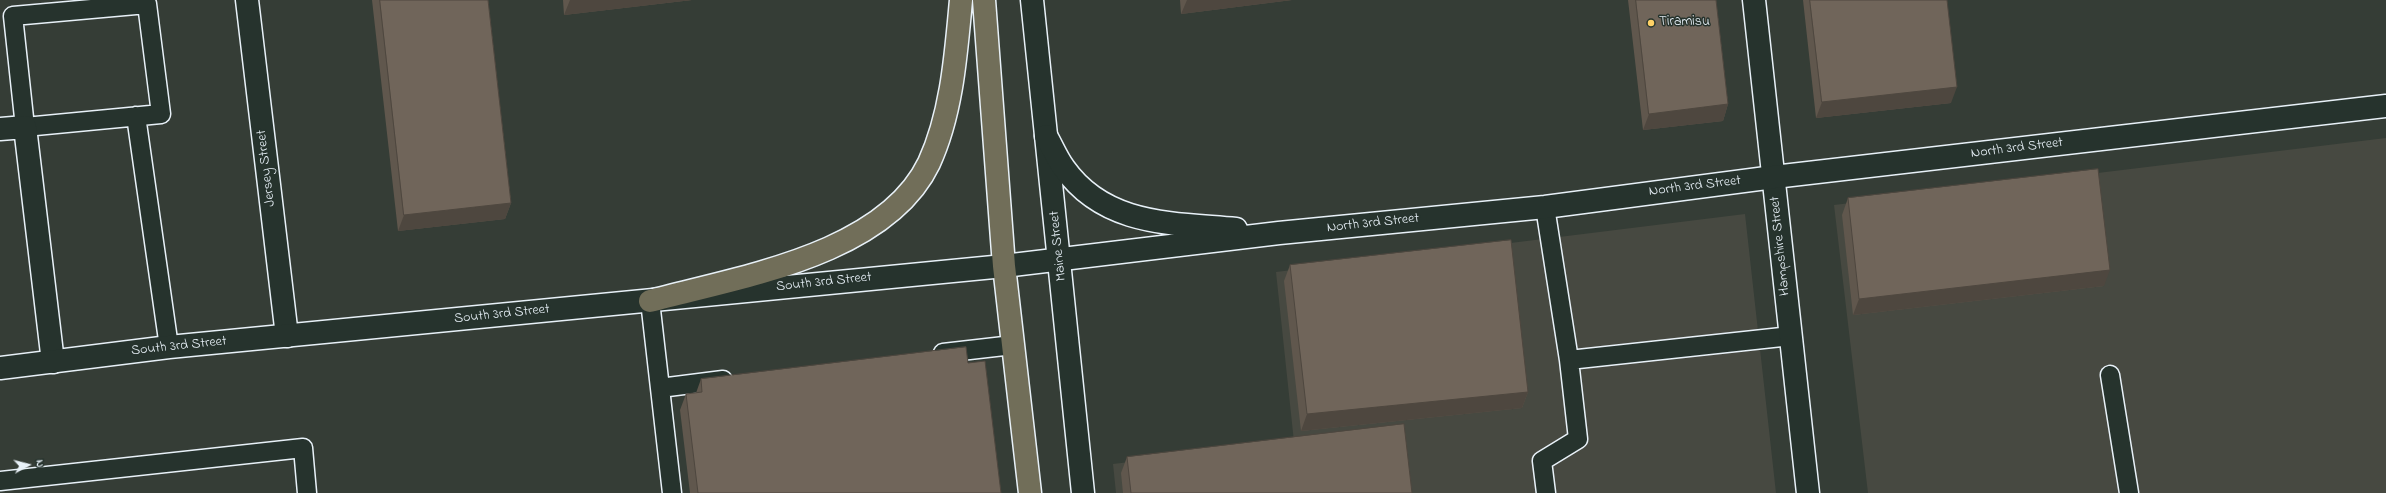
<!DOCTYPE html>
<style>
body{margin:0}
#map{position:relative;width:2386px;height:493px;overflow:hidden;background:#353d36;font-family:"Indie Flower",sans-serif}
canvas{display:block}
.north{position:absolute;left:8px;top:445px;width:40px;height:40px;-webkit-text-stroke:3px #26332d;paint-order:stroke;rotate:83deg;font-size:11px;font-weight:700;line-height:16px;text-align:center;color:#e8f1f8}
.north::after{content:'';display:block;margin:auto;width:14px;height:18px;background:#e8f1f8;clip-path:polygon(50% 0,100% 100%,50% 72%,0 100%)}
</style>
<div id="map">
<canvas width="2386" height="493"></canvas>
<div class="north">N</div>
</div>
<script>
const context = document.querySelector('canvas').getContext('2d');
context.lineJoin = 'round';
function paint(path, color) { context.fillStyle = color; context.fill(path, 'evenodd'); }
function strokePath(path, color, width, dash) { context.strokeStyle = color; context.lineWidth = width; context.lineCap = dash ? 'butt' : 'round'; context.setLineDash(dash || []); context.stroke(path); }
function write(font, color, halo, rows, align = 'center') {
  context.font = font + ' "Indie Flower",sans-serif'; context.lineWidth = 3; context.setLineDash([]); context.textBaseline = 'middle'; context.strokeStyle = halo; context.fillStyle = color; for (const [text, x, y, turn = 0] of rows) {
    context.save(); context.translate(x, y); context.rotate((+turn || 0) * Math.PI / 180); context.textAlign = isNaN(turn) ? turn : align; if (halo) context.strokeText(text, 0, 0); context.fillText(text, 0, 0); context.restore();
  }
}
const built = new Path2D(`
 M2386 138V493H1868L1834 205Z
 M1745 214 1776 493H1116L1113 464 1294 442 1276 272Z`);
const service = new Path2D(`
 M147 4 161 114 25 127 13 16Z
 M136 116 169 347
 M1545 207 1569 360 1791 336
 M650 301 672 493
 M943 353 1013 345
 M2110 375 2129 493
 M660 388 723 380
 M0 481 303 448 307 493
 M1546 493 1542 461 1578 439 1569 360`);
const minor = new Path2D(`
 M247 0 287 336
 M1032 0 1083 493
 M1754 0 1808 493
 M0 129 25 127 53 362`);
const secondary = new Path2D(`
 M1046 136C1052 146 1057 159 1064 168 1105 226 1172 223 1236 229
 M0 368 169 347 1004 266 1279 233 1545 207 1774 177 2386 106`);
const trunk = new Path2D(`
 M984 0 1004 266 1030 493
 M650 301C739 277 885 255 929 163 952 113 956 54 961 0`);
const wall = new Path2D(`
 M372 0H488L511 203 505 219 398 231Z
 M563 0H692L564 15Z
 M1180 0H1292L1181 14Z
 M1628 0H1716L1728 104 1723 121 1643 130Z
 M1803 0H1947L1951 103 1816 118Z
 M1848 198 2104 286 1853 315 1842 215Z
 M1290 265 1528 392 1522 408 1301 431 1284 281Z
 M968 363 1001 493H690L680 410 686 394 696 393 701 379Z
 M1127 457 1412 493H1123L1121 473Z`);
const shadedWall = new Path2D(`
 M570 0H692L564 15Z
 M1187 0H1292L1181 14Z
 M1957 87 1951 103 1816 118 1822 102Z
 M1728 104 1723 121 1643 130 1649 114Z
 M511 203 505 219 398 231 404 215Z
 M2110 270 2104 286 1853 315 1859 299Z
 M1528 392 1522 408 1301 431 1307 414Z`);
const building = new Path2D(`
 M380 0H488L511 203 404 215Z
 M1636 0H1716L1728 104 1649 114Z
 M1810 0H1947L1957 87 1822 102Z
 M2098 169 2110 270 1859 299 1848 198Z
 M1511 240 1528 392 1307 414 1290 265Z
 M966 347 968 363 985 361 1001 493H698L686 394 702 392 701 379Z
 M1404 424 1412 493H1131L1127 457Z`);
const markers = [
 [1651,23,4,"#ffd166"]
];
const poiNames = [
 ["Tiramisu",1659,23]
];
const streetNames = [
 ["North 3rd Street",2017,149,-7],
 ["Jersey Street",267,168,-97],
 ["North 3rd Street",1695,187,-7],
 ["North 3rd Street",1373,224,-6],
 ["Maine Street",1059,246,-96],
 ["Hampshire Street",1781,246,-96],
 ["South 3rd Street",824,283,-6],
 ["South 3rd Street",502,315,-6],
 ["South 3rd Street",179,347,-6]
];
paint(built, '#474941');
strokePath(service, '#e8f1f8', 21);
strokePath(minor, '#e8f1f8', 25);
strokePath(secondary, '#e8f1f8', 25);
strokePath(trunk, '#e8f1f8', 25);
strokePath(service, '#26332d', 18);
strokePath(minor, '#26332d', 22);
strokePath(secondary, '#26332d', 22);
strokePath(trunk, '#716e59', 22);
paint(wall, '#60574d');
paint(shadedWall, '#4e473f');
paint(building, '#70655a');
strokePath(building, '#4e473f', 1);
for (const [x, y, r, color] of markers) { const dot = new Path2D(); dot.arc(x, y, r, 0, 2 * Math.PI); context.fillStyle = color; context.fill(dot); strokePath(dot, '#26332d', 1.5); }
write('14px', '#e8f1f8', '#26332d', poiNames, 'left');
write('14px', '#e8f1f8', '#26332d', streetNames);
</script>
